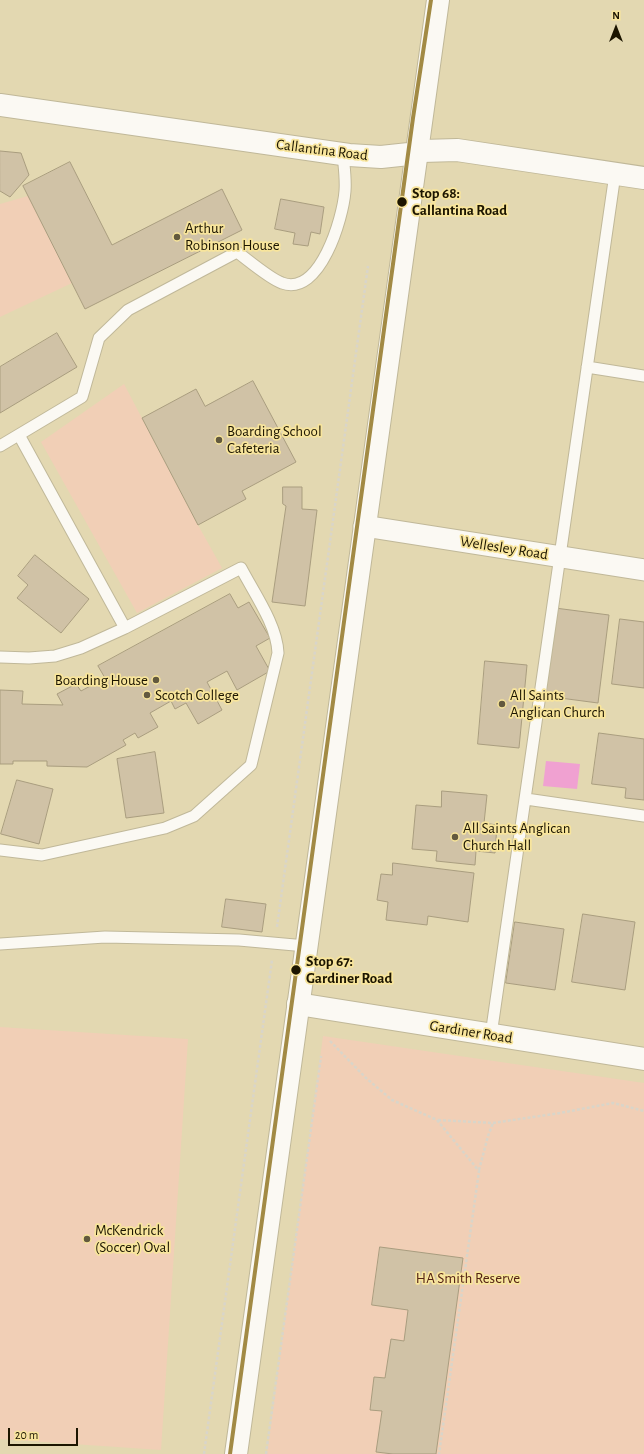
<!DOCTYPE html>
<style>
body{margin:0}
#map{position:relative;width:644px;height:1454px;overflow:hidden;background:#e3d8b1;font-family:"Alegreya Sans",sans-serif}
canvas{display:block}
.north{position:absolute;left:596px;top:8px;width:40px;height:40px;-webkit-text-stroke:3px #f8e59c;paint-order:stroke;rotate:0deg;font-size:11px;font-weight:700;line-height:16px;text-align:center;color:#1c1500}
.north::after{content:'';display:block;margin:auto;width:14px;height:18px;background:#1c1500;clip-path:polygon(50% 0,100% 100%,50% 72%,0 100%)}
.scale{position:absolute;left:8px;top:1428px;width:70px;height:18px;box-sizing:border-box;border:2px solid #1c1500;border-top:0;padding-left:5px;font-size:12px;line-height:14px;white-space:nowrap;color:#1c1500;-webkit-text-stroke:3px #f8e59c;paint-order:stroke}
</style>
<div id="map">
<canvas width="644" height="1454"></canvas>
<div class="north">N</div>
<div class="scale">20 m</div>
</div>
<script>
const context = document.querySelector('canvas').getContext('2d');
context.lineJoin = 'round';
function paint(path, color) { context.fillStyle = color; context.fill(path, 'evenodd'); }
function strokePath(path, color, width, dash) { context.strokeStyle = color; context.lineWidth = width; context.lineCap = dash ? 'butt' : 'round'; context.setLineDash(dash || []); context.stroke(path); }
function write(font, color, halo, rows, align = 'center') {
  context.font = font + ' "Alegreya Sans",sans-serif'; context.lineWidth = 3.5; context.setLineDash([]); context.textBaseline = 'middle'; context.strokeStyle = halo; context.fillStyle = color; for (const [text, x, y, turn = 0] of rows) {
    context.save(); context.translate(x, y); context.rotate((+turn || 0) * Math.PI / 180); context.textAlign = isNaN(turn) ? turn : align; if (halo) context.strokeText(text, 0, 0); context.fillText(text, 0, 0); context.restore();
  }
}
const green = new Path2D(`
 M28 196 72 283 0 317V204Z
 M124 384 198 525 222 568 137 613 41 442Z
 M0 1027 188 1039 161 1450 0 1439Z
 M323 1036 644 1083V1454H267Z`);
const water = new Path2D(`
 M546 761 580 764 577 789 543 786Z`);
const building = new Path2D(`
 M0 151 21 153 29 175 10 197 0 191Z
 M70 162 112 245 222 189 242 230 85 309 23 186Z
 M281 199 324 207 320 234 311 232 308 246 293 244 295 233 275 229Z
 M57 333 77 367 0 413V367Z
 M253 381 296 462 242 491 246 499 198 525 142 418 196 389 205 406Z
 M283 487H302V509L317 510 305 606 272 602 286 506 283 504Z
 M35 555 89 599 61 633 17 598 28 585 18 576Z
 M230 594 238 608 249 602 270 638 256 646 270 671 237 690 227 671 207 682 222 710 198 724 186 703 175 709 171 701 150 713 158 727 138 738 135 733 123 740 126 745 87 767 47 766V761H13V764H0V690L23 691 22 704 63 705 57 694 76 684 81 691 105 678 98 666Z
 M555 608 609 615 598 703 545 696Z
 M620 619 644 622V688L612 684Z
 M485 661 527 665 519 748 478 744Z
 M599 733 644 739V800L625 798 626 788 592 784Z
 M155 752 164 813 126 818 117 759Z
 M17 780 53 789 39 844 1 834Z
 M442 791 487 795 484 823 497 825 495 853 476 851 475 865 436 861 437 851 412 849 416 805 441 807Z
 M393 863 474 873 468 922 428 916 427 925 386 920 388 902 377 900 381 874 392 875Z
 M226 899 266 904 262 932 222 927Z
 M583 914 635 922 625 990 572 982Z
 M515 922 564 929 555 990 506 983Z
 M380 1247 463 1258 436 1454H393L376 1452 382 1411 370 1410 374 1377 385 1378 391 1339 404 1341 408 1310 372 1305Z`);
const path = new Path2D(`
 M277 927 368 266
 M330 1041 366 1078 392 1100 437 1120 479 1171 439 1454
 M438 1120 493 1123 560 1113 613 1103 644 1111
 M479 1170 488 1136 493 1123
 M204 1454 272 960
 M266 1454 321 1056`);
const service = new Path2D(`
 M587 367 644 376
 M19 435 125 628
 M0 446 82 397 99 338 128 310 237 252C248 260 270 279 282 283 320 297 343 218 345 191 346 179 344 166 343 154
 M0 657 29 658 55 656 81 648 125 628 241 568C254 593 277 625 278 653L251 765 194 816 165 828 42 855 0 850
 M526 799 644 816
 M0 944 105 937 239 940 306 946
 M491 1035 615 174`);
const minor = new Path2D(`
 M364 526 644 570`);
const tertiary = new Path2D(`
 M0 105 349 155 381 157 409 154 422 151 457 150 644 178
 M298 1004 644 1059`);
const primary = new Path2D(`
 M236 1454 438 0`);
const tram1 = new Path2D(`
 M230 1454 413 118 431 0`);
const markers = [
 [402,202,5.5,"#1c1500"],
 [177,237,4,"#62593e"],
 [219,440,4,"#62593e"],
 [156,680,4,"#62593e"],
 [147,695,4,"#62593e"],
 [502,704,4,"#62593e"],
 [455,837,4,"#62593e"],
 [296,970,5.5,"#1c1500"],
 [87,1239,4,"#62593e"]
];
const streetNames = [
 ["Callantina Road",322,150,7],
 ["Wellesley Road",504,548,9],
 ["Gardiner Road",471,1032,9]
];
const stopNames = [
 ["Stop 68:",412,193],
 ["Callantina Road",412,210],
 ["Stop 67:",306,961],
 ["Gardiner Road",306,978]
];
const poiNames = [
 ["Arthur",185,228],
 ["Robinson House",185,245],
 ["Boarding School",227,431],
 ["Cafeteria",227,448],
 ["Boarding House",148,680,"right"],
 ["Scotch College",155,695],
 ["All Saints",510,695],
 ["Anglican Church",510,712],
 ["All Saints Anglican",463,828],
 ["Church Hall",463,845],
 ["McKendrick",95,1230],
 ["(Soccer) Oval",95,1247]
];
const parkNames = [
 ["HA Smith Reserve",468,1278]
];
paint(green, '#f1cfb6');
paint(water, '#f0a1d1');
paint(building, '#d0c2a6');
strokePath(building, '#a99d7f', 1);
strokePath(service, '#c0b899', 13);
strokePath(minor, '#c0b899', 23);
strokePath(tertiary, '#c0b899', 24);
strokePath(primary, '#c0b899', 24);
strokePath(path, '#d9d5c9', 2.5, [3, 2]);
strokePath(service, '#fbf9f3', 11);
strokePath(minor, '#fbf9f3', 21);
strokePath(tertiary, '#fbf9f3', 22);
strokePath(primary, '#fbf9f3', 22);
strokePath(tram1, '#a28a44', 4);
for (const [x, y, r, color] of markers) { const dot = new Path2D(); dot.arc(x, y, r, 0, 2 * Math.PI); context.fillStyle = color; context.fill(dot); strokePath(dot, '#f8e59c', 1.5); }
write('15px', '#1c1500', '#f8e59c', streetNames);
write('bold 15px', '#1c1500', '#f8e59c', stopNames, 'left');
write('15px', '#1c1500', '#f8e59c', poiNames, 'left');
write('15px', '#542215', '#f8e59c', parkNames);
</script>
